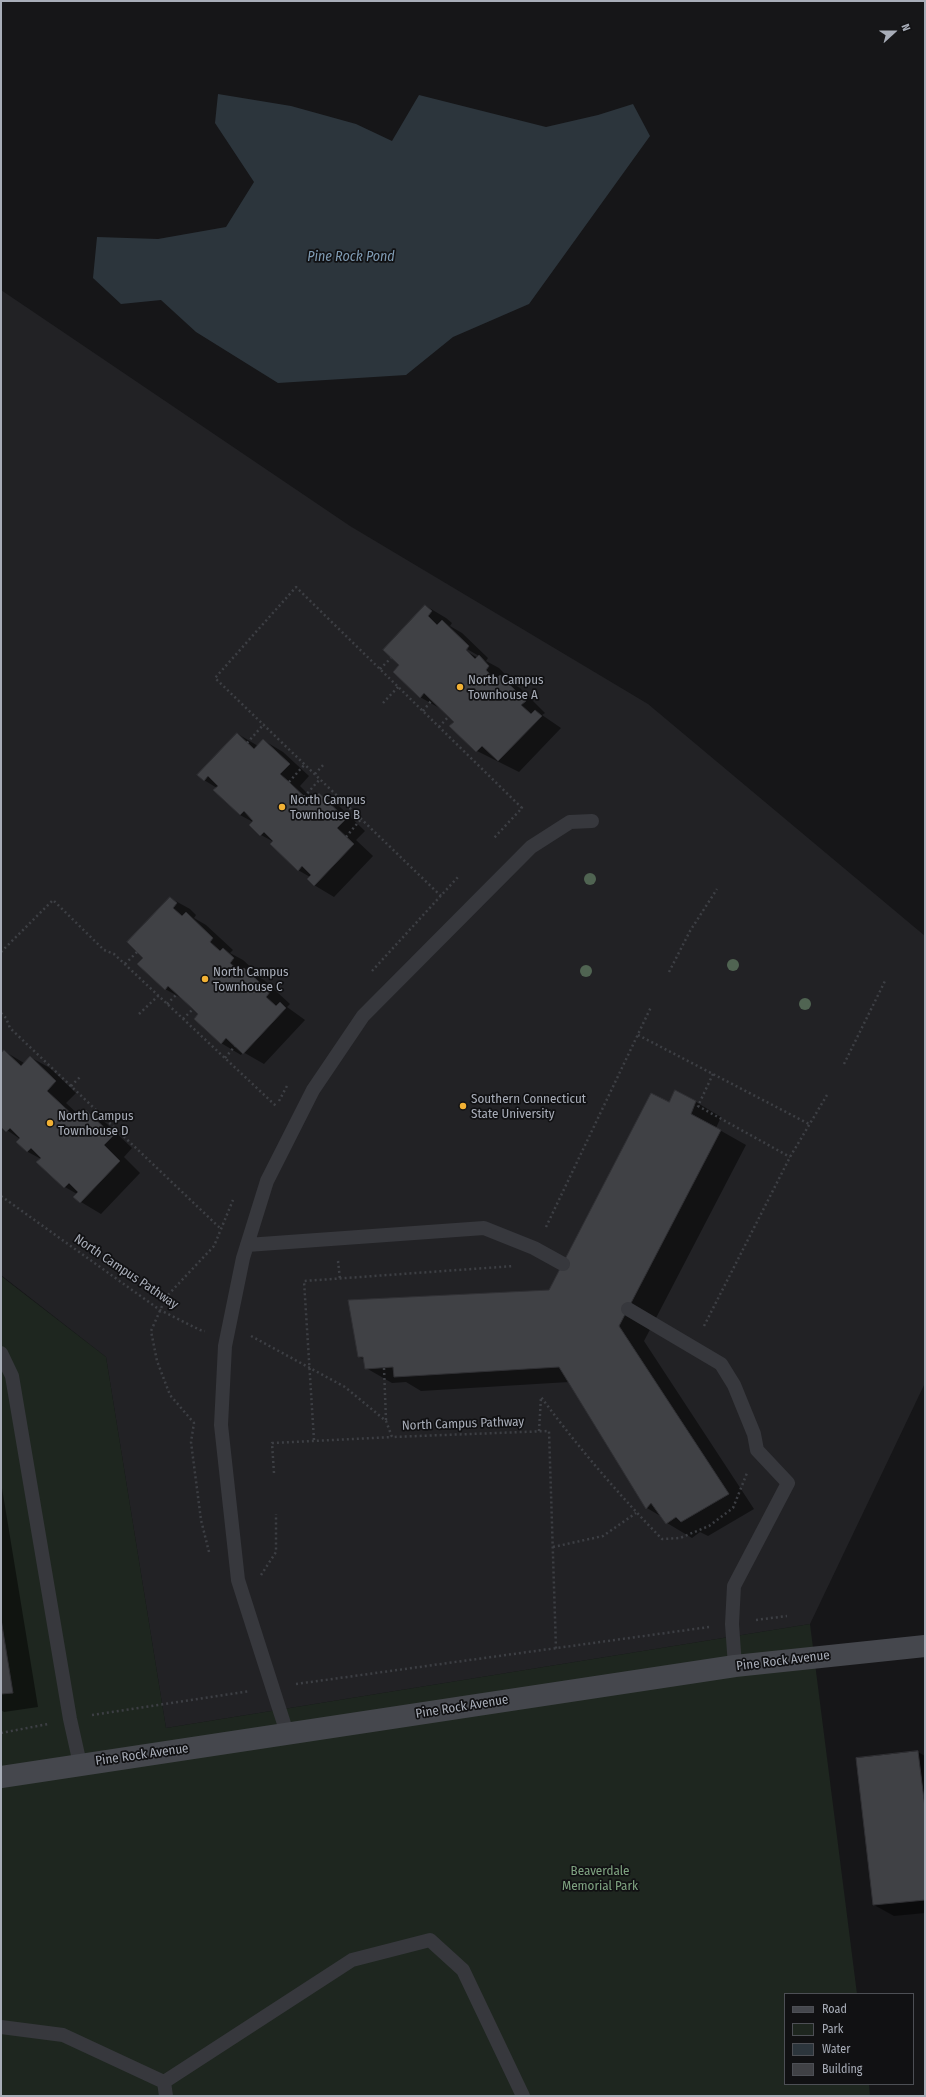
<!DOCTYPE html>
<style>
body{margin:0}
#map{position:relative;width:926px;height:2097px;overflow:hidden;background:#161618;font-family:"Fira Sans Condensed",sans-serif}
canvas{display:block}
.frame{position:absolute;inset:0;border:2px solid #a8adb8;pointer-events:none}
.legend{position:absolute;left:784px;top:1993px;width:130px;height:92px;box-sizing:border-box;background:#111113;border:1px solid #4d4f55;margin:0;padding:5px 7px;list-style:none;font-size:12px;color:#a8adb8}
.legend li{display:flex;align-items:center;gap:8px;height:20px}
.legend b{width:20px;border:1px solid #4d4f55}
.north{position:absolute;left:874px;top:12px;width:40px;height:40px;-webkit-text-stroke:3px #111113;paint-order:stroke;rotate:69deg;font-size:11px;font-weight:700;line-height:16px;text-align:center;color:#a8adb8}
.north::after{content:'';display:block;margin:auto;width:14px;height:18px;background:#a8adb8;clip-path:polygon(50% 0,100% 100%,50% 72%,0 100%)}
</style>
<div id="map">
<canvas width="926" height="2097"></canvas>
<div class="frame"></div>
<ul class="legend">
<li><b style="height:5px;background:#45474d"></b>Road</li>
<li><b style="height:11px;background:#1e261f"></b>Park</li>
<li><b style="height:11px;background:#2c353c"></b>Water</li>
<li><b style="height:11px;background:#404145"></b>Building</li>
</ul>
<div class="north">N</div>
</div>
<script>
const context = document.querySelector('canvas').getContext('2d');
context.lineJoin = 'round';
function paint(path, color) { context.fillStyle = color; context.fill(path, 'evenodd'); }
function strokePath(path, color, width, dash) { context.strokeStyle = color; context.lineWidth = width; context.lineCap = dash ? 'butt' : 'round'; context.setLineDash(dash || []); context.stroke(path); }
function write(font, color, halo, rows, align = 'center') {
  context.font = font + ' "Fira Sans Condensed",sans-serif'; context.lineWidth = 3.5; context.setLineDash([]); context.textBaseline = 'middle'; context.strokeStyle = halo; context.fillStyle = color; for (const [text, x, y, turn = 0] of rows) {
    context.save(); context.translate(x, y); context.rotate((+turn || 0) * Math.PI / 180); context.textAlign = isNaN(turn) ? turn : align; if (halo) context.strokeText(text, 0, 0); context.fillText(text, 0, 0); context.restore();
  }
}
const built = new Path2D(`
 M1 290 350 526 648 704 925 936V1383L810 1624 166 1728 106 1357 1 1275Z`);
const green = new Path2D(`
 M1 1276 106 1357 166 1728 810 1624 857 1994H785V2084H869L870 2096H1Z`);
const water = new Path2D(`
 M218 94 291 106 356 124 392 141 419 95 546 127 598 115 633 104 650 136 529 304 453 337 406 375 278 383 196 332 161 300 121 304 93 278 97 237 158 239 226 227 254 182 215 123Z`);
const shadow = new Path2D(`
 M426 606 446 618 452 623 450 626 462 633 488 658 486 661 499 668 509 678 507 680 520 688 545 713 542 715 561 728 519 772 477 751 455 722 441 709 420 697 400 665ZM462 646 479 656 478 658 461 648Z
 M238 734 258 746 263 740 283 752 309 776 300 786 314 800 319 795 339 806 365 831 356 840 373 856 334 897 314 885 310 877 298 870 274 842 261 835 253 822 240 815 217 788 204 780Z
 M170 898 190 909 196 915 194 918 206 925 233 950 230 953 243 960 254 970 251 973 264 980 290 1004 287 1007 305 1020 264 1064 243 1052 241 1055 221 1043 199 1014 185 1000 165 989 145 958Z
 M4 1051 24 1063 30 1057 50 1068 76 1093 66 1103 81 1117 86 1111 106 1123 132 1148 124 1157 140 1173 101 1214 81 1202 75 1197 77 1194 65 1187 41 1159 28 1152 17 1142 20 1139 1 1126V1055Z
 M696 1102 721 1117 716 1128 746 1145 644 1341 754 1509 708 1536 700 1532 692 1538 667 1523 662 1517 647 1508 569 1382 421 1391 406 1382 392 1383 366 1368 365 1360 359 1357 550 1291 670 1103Z
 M1 1482 38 1707 4 1712 1 1710Z
 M918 1752 925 1756V1913L894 1916 874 1905Z`);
const building = new Path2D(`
 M425 605 432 611 428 616 437 625 442 620 469 646 466 650 475 659 479 655 489 666 486 670 495 680 500 675 526 701 521 705 531 714 535 710 542 716 498 761 482 746 476 752 449 726 454 722 424 693 420 698 393 672 399 665 383 650Z
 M237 733 254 749 263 739 290 764 280 774 289 782 310 802 319 793 346 819 337 828 354 844 314 886 307 879 311 875 302 866 298 871 270 844 273 841 264 832 260 836 249 825 253 821 244 811 240 815 213 790 218 786 208 776 204 781 197 775Z
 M170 897 177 903 173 908 182 916 186 912 213 938 210 942 220 951 223 948 234 958 230 963 240 972 244 968 270 992 266 997 276 1006 280 1002 286 1008 243 1054 226 1038 221 1044 194 1019 198 1014 193 1009 168 986 165 990 137 964 143 958 127 942Z
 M4 1050 21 1066 30 1056 56 1081 47 1091 77 1119 86 1110 113 1136 104 1145 120 1161 80 1203 73 1197 78 1192 69 1183 64 1188 36 1162 41 1158 31 1148 27 1152 16 1142 20 1138 10 1128 6 1132 1 1127V1053Z
 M675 1090 696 1101 691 1114 721 1130 619 1326 729 1494 681 1522 676 1517 666 1524 651 1503 646 1509 559 1367 394 1377 393 1367 365 1369 363 1357H358L348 1300 549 1290 651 1093 669 1102Z
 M1 1619 13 1693 1 1694Z
 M918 1751 925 1808V1900L873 1905 856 1758Z`);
const path = new Path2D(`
 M380 669 391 658
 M383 703 398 687
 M423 711 431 701
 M439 727 448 717
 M247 743 264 724
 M315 774 324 764
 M289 782 305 764
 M304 797 320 779
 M346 837 361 819
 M441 896 215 678 296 587 522 808 494 838
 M1 952 53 900 104 950 114 954 276 1106
 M125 964 137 952
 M372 971 458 877
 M669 972 690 931 717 889
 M167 1004 177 994
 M1 1013 6 1018 10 1028 221 1229
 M139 1014 159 995
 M183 1019 193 1009
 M638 1035 809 1124
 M225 1058 235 1046
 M844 1064 885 981
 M713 1074 698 1106 790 1157
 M71 1086 81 1076
 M279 1101 288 1084
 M1 1196 160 1310 200 1330 205 1331
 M546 1227 651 1007
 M338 1261 340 1279
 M704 1326 790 1157 827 1095
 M251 1336 345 1387 386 1421 392 1437 549 1431 556 1649
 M384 1368 386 1420
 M539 1431 541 1397C578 1447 619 1495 662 1539L680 1538 709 1526 733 1508 747 1473
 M314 1440 304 1281 514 1266
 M274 1473 272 1443 392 1437
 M553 1547 603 1536 636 1513
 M209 1552 201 1520 191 1442 194 1423 170 1395 157 1361 151 1331 166 1297 214 1246 233 1200
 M261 1575 276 1552V1514
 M756 1620 787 1616
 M296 1684 709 1627
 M92 1715 250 1691
 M1 1733 48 1724`);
const lane = new Path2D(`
 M247 1245 484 1228 534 1248 563 1264
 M628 1309 721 1364 734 1385 754 1434 757 1450 788 1483 734 1586 732 1624 735 1666
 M1 1353 12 1376 70 1719 80 1764
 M287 1733 238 1580 221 1425 225 1346 243 1258 267 1181 313 1090 363 1016 531 847 570 822 592 821
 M1 2027 63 2035 164 2082
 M166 2096 164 2082 352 1960 430 1940 463 1970 523 2096`);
const secondary = new Path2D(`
 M1 1777 735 1666 925 1646`);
const trees = [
 [590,879],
 [733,965],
 [586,971],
 [805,1004]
];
const markers = [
 [460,687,4,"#f2b134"],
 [282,807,4,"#f2b134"],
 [205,979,4,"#f2b134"],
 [463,1106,4,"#f2b134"],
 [50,1123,4,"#f2b134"]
];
const poiNames = [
 ["North Campus",468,680],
 ["Townhouse A",468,695],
 ["North Campus",290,800],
 ["Townhouse B",290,815],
 ["North Campus",213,972],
 ["Townhouse C",213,987],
 ["Southern Connecticut",471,1099],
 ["State University",471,1114],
 ["North Campus",58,1116],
 ["Townhouse D",58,1131]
];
const streetNames = [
 ["North Campus Pathway",126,1272,34],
 ["North Campus Pathway",463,1424,-2],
 ["Pine Rock Avenue",783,1661,-7],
 ["Pine Rock Avenue",462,1707,-9],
 ["Pine Rock Avenue",142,1755,-8]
];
const parkNames = [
 ["Beaverdale",600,1871],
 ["Memorial Park",600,1886]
];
const waterNames = [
 ["Pine Rock Pond",351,257]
];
paint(built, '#222225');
paint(green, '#1e261f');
paint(water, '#2c353c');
paint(shadow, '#0007');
paint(building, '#404145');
strokePath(building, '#303034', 1);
strokePath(path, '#3d3f44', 2.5, [2, 3]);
strokePath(lane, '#37383d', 14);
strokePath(secondary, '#45474d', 22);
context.fillStyle = '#506452';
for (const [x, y] of trees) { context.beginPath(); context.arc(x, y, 6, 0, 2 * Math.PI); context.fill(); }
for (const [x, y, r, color] of markers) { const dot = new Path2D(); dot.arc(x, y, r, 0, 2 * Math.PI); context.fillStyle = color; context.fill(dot); strokePath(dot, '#111113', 1.5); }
write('13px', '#a8adb8', '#111113', poiNames, 'left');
write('13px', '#a8adb8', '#111113', streetNames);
write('13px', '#7fa381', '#111113', parkNames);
write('italic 14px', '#7f9bb3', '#111113', waterNames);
</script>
